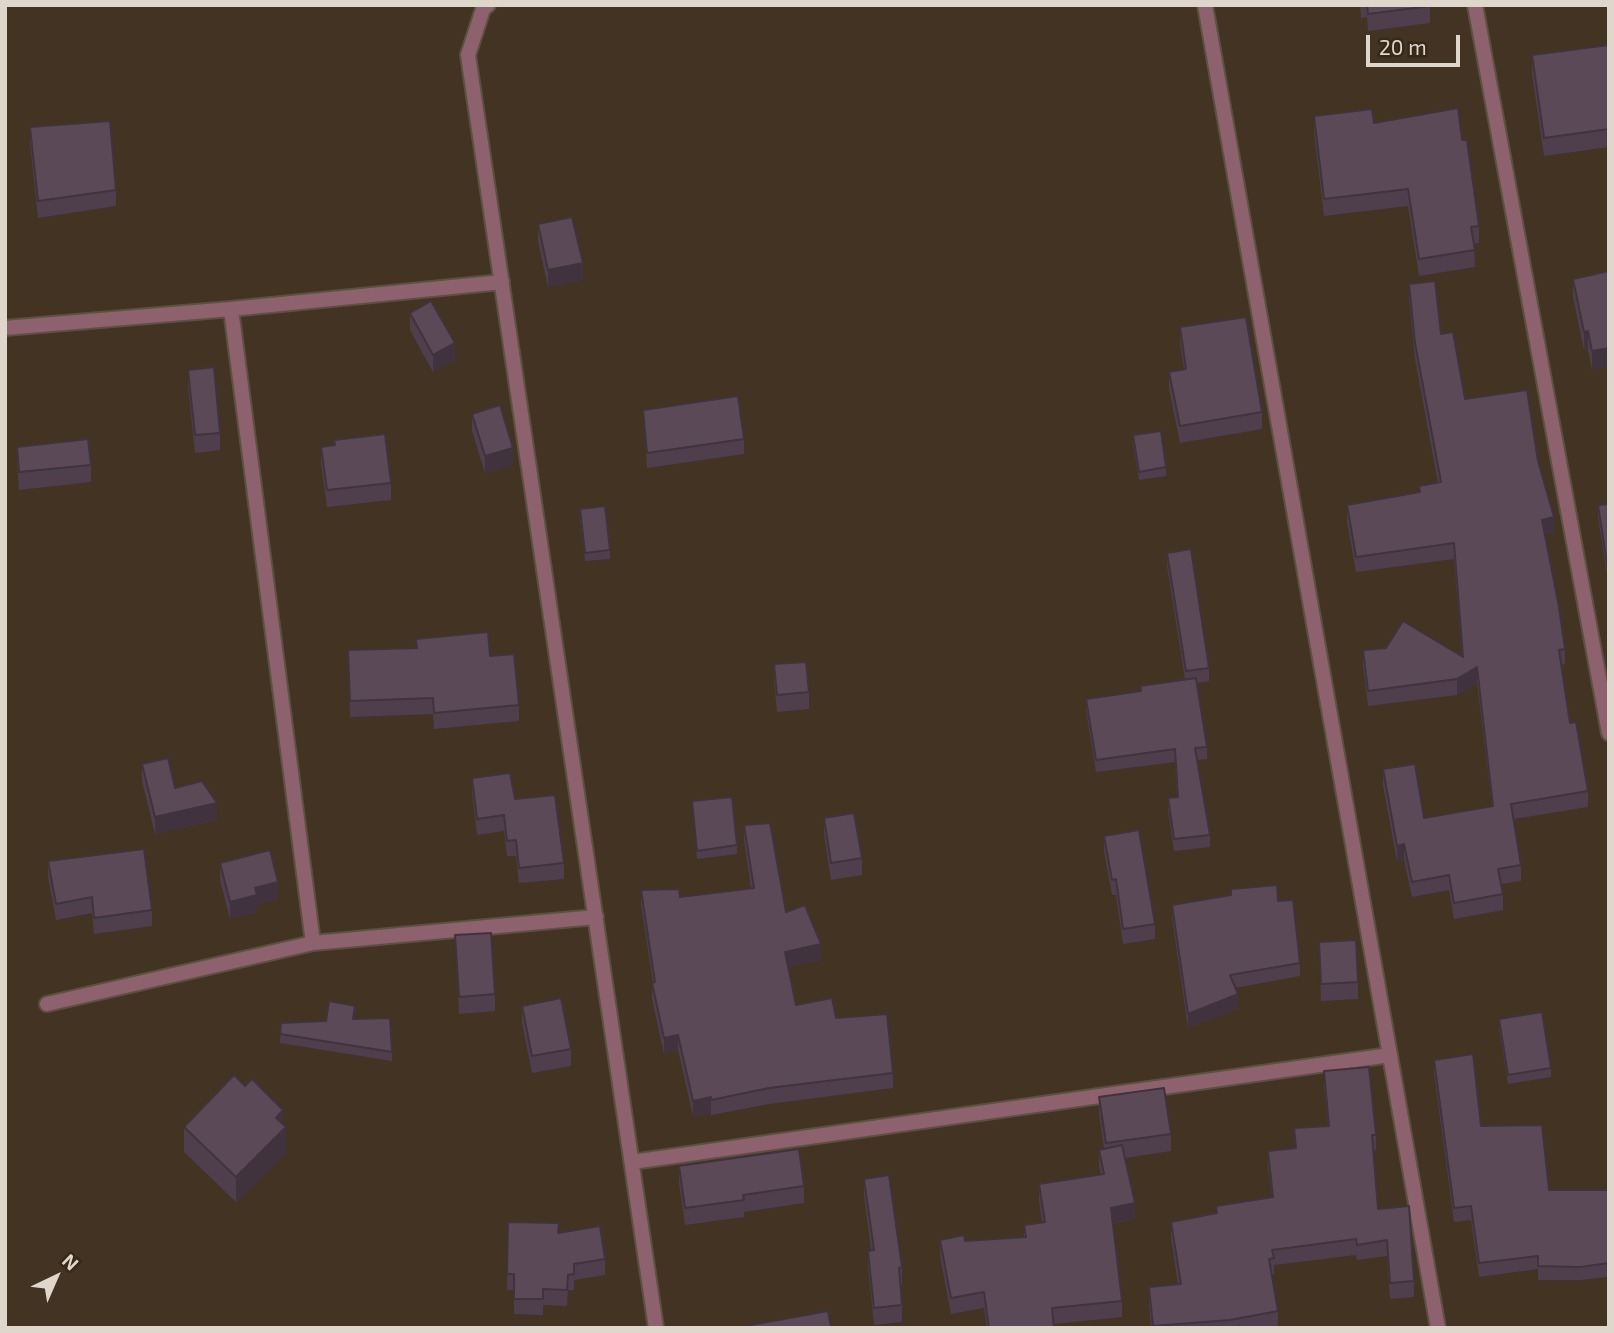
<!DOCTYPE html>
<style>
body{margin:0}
#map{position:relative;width:1614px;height:1333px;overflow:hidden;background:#423323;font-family:"Exo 2",sans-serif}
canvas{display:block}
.frame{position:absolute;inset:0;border:7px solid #dfd6cc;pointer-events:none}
.north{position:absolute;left:21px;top:1242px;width:70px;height:70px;-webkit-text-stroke:5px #37291a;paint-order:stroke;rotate:44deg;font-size:19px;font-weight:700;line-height:28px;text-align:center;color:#dfd6cc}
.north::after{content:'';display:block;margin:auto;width:24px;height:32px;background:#dfd6cc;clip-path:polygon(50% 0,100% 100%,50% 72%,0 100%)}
.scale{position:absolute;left:1366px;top:35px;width:94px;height:32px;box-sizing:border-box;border:4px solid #dfd6cc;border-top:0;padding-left:9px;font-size:21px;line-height:24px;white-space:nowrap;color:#dfd6cc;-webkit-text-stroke:5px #37291a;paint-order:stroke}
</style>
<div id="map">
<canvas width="1614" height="1333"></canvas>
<div class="frame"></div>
<div class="north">N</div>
<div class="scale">20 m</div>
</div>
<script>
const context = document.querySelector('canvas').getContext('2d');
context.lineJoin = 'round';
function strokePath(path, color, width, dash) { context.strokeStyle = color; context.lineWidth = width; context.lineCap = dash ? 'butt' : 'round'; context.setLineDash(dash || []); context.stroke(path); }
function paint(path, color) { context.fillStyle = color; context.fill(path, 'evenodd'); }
const minor = new Path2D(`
 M488 5 483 9 468 55 656 1328
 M1205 5 1438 1328
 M1475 5 1609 733
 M502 282 231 309 313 943 596 917
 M5 328 231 309
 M47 1004 313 943
 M632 1162 1390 1055`);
const wall = new Path2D(`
 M1360 5H1430V23L1368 31 1367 17 1361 18Z
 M1609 45V147L1544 156 1532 74V55Z
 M1314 116 1374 123 1462 140 1479 226V243L1474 244 1475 267 1419 276 1408 206 1324 216 1314 133Z
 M30 127 116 190V206L38 218 30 144Z
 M538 224 583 280 548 287 538 241Z
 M1609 271 1592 370 1588 350H1584L1573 297V279Z
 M1409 284 1441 334 1465 399 1538 461 1554 532 1545 535 1565 649V664L1562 665 1570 723 1588 791V807L1514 819 1521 865V881L1501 884 1503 894V910L1454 919 1449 890 1412 897 1404 860 1397 862 1383 785V769L1424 818 1492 806 1477 683 1457 695 1368 706 1363 666V650L1462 656 1454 559 1356 572 1347 521V505L1419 492V486L1438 483 1415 359 1409 299Z
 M410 313 455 360 433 372 410 330Z
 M1180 327 1262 412V429L1180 443 1169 389V372L1184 369 1180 344Z
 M188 370 220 433V450L195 453 188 387Z
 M643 410 744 439V454L647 468Z
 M472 414 513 465 485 473 472 431Z
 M1133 435 1166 467V476L1139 480 1133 444Z
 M334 440 391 483V500L327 507 321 464V447L334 445Z
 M17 447 91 465V482L19 490 17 464Z
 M1609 504 1608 582 1598 517V505Z
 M580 509 610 550V559L585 561 580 518Z
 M1167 553 1209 668V681L1197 683 1207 747V759L1197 760 1210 835V847L1174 851 1168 811V798L1177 797 1175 762 1096 772 1086 711V699L1140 691V686L1185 679 1167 566Z
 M348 650 490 656 519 705V721L434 729 433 714 350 717Z
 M774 664 809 692V709L777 712 774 681Z
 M142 764 175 788 217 820 155 834 142 781Z
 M472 778 515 799 564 863V879L519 883 516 856H507L504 831 477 835 472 793Z
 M692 801 737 845V854L697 859Z
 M824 818 862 858V875L831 880 824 835Z
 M744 825 786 912 821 960 788 967 796 1005 836 1018 893 1073V1088L769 1104 711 1115V1113L693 1116 678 1050 664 1054 652 999V983H653L641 905V890L680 897 751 889 744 840Z
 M1104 836 1155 924V939L1123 944 1116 895H1112L1104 852Z
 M48 861 152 910V926L94 934 92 913 56 920 48 877Z
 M220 863 278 899 257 905V912L230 919 220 880Z
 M1278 901 1300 963V976L1235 988 1238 1008 1188 1028 1172 918V905Z
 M455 935 495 994V1011L459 1014Z
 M1319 942 1358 982V999L1321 1001Z
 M522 1006 571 1049V1066L532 1073 522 1023Z
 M355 1014 354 1019 392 1052V1061L280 1043 281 1023 326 1021Z
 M1499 1019 1551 1068V1077L1508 1084 1499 1028Z
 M1434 1060 1481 1126 1549 1190H1609V1277L1580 1280H1538V1269L1479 1277 1471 1220 1454 1222 1434 1074Z
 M1324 1071 1376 1135V1150L1373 1151 1378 1209 1414 1281V1297L1390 1299 1387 1256 1357 1260 1356 1255 1274 1265V1274H1271L1278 1311V1327L1151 1328 1149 1303V1287L1178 1284 1171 1238V1222L1216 1213V1206L1272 1197 1268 1167V1151L1295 1148 1294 1128 1328 1126 1324 1087Z
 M1099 1097 1171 1134V1151L1125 1158 1135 1219 1113 1224 1122 1301V1317L1054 1324V1328H987L984 1308 951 1314 940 1256V1240L965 1241 1024 1237V1225L1042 1222 1039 1200V1184L1101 1175 1099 1166V1150L1104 1149 1099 1114Z
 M283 1125 286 1152 236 1202 184 1152V1127Z
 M679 1166 804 1186V1203L744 1212V1217L685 1225 679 1183Z
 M864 1179 902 1267V1285H900L902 1305V1322L874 1325 868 1268V1251L871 1250 864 1196Z
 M508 1222 558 1233 605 1259V1275L574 1280V1290H568L567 1306 543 1305V1315L514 1314V1290H507Z`);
const shadedWall = new Path2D(`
 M583 263V280L548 287V270Z
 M1588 331V350H1584V332Z
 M455 343V360L433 372V355Z
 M1609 348V366L1592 370V351Z
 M513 448V465L485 473V456Z
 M1554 517V532L1542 536V520Z
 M1477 667V683L1457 695V679Z
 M217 803V820L155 834V817Z
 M1404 844V860L1397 862V846Z
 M278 882V899L257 905V912L230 919V902L255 888Z
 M821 944V960L785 968V952Z
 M1238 994V1008L1188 1028V1014Z
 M678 1035V1050L664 1054V1038Z
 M711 1097V1113L693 1116V1101Z
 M283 1110V1130L286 1127V1152L236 1202V1177L276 1118Z
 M1135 1203V1219L1111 1224V1208Z`);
const building = new Path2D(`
 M1367 5H1430V6L1368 14Z
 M1609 45V129L1544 138 1532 55Z
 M1458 108 1462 140H1467L1479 226 1471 227 1475 250 1419 259 1408 189 1324 199 1314 116 1372 109 1374 123Z
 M110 121 116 190 38 201 30 127Z
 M572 217 583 263 548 270 538 224Z
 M1609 271V348L1592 351 1588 331 1584 332 1573 279Z
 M1435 281 1441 334 1453 332 1465 399 1527 390 1538 461 1554 517 1542 520 1559 607 1565 649 1559 650 1570 723 1576 722 1588 791 1511 804 1521 865 1498 869 1503 894 1454 903 1449 875 1412 882 1404 844 1397 846 1383 769 1415 764 1424 818 1493 806 1477 667 1457 679 1368 691 1363 650 1386 648 1403 621 1463 657 1454 543 1356 557 1347 505 1420 492 1419 486 1441 482 1415 343 1409 284Z
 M431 301 455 343 433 355 410 313Z
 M1246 317 1262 412 1180 426 1169 372 1186 369 1180 327Z
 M214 367 220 433 195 435 188 370Z
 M738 396 744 439 647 453 643 410Z
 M500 405 513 448 485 456 472 414Z
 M1161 431 1166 467 1139 472 1133 435Z
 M385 434 391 483 327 490 321 447 335 445 334 440Z
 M88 439 91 465 19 472 17 447Z
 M1609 504V570H1608L1598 505Z
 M605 506 610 550 585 553 580 509Z
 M1191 549 1209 668 1186 671 1167 553Z
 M488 632 490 656 514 654 519 705 434 713 433 698 350 701 348 650 417 648 416 639Z
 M806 662 809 692 777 695 774 664Z
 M1196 678 1207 747 1195 748 1210 835 1174 839 1168 798 1178 797 1175 749 1096 760 1086 699 1141 691 1140 686Z
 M168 758 175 788 202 781 217 803 155 817 142 764Z
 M510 773 515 799 555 795 564 863 519 868 516 840 507 841 504 815 477 819 472 778Z
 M732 797 737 845 697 851 692 801Z
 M854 813 862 858 831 863 824 818Z
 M770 823 786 912 805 905 821 944 785 952 796 1005 832 998 836 1018 887 1014 893 1073 769 1088 711 1100V1097L693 1101 678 1035 664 1038 652 983 655 982 641 890 679 889 680 897 754 888 744 825Z
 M1139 830 1155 924 1123 929 1116 879 1112 880 1104 836Z
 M144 849 152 910 94 918 92 897 56 904 48 861Z
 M270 850 278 882 255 888 257 895 230 902 220 863Z
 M1277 885 1278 901 1293 900 1300 963 1230 975 1238 994 1188 1014 1172 905 1231 895V889Z
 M491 933 495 994 459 997 455 935Z
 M1356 940 1358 982 1321 984 1319 942Z
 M561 998 571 1049 532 1056 522 1006Z
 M329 1001 355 1006 353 1019 390 1018 392 1052 280 1034 281 1023 326 1021Z
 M1542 1012 1551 1068 1508 1075 1499 1019Z
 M1473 1054 1481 1126 1542 1125 1549 1190H1609V1263L1580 1267 1538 1266V1256L1479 1263 1471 1206 1454 1208 1434 1060Z
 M1369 1067 1376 1135H1372L1378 1209 1409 1206 1414 1281 1390 1283 1387 1240 1357 1245 1356 1239 1272 1250 1274 1258 1269 1259 1278 1311 1230 1320 1153 1326 1149 1287 1181 1284 1171 1222 1217 1213 1216 1206 1273 1197 1268 1151 1296 1148 1294 1128 1329 1126 1324 1071Z
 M234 1075 245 1086 252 1079 283 1110 276 1118 286 1127 236 1177 184 1127Z
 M1164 1088 1171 1134 1106 1143 1099 1097Z
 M1122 1145 1135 1203 1111 1208 1122 1301 1052 1308 1054 1328H989L984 1292 951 1298 940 1240 964 1235 965 1241 1026 1237 1024 1225 1045 1222 1039 1184 1104 1174 1099 1150Z
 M799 1149 804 1186 743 1195 744 1200 685 1208 679 1166Z
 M889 1175 902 1267 899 1268 902 1305 874 1308 868 1251 874 1250 864 1179Z
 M508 1222 559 1223 558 1233 600 1226 605 1259 574 1264V1274L568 1275 567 1290 543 1289V1299H514V1274H507Z
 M828 1311 831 1328H740V1327Z`);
strokePath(minor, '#5e5041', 18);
strokePath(minor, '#8d626e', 14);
paint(wall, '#4f3f4c');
paint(shadedWall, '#40333e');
paint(building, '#5c4958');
strokePath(building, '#40333e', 2);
</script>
